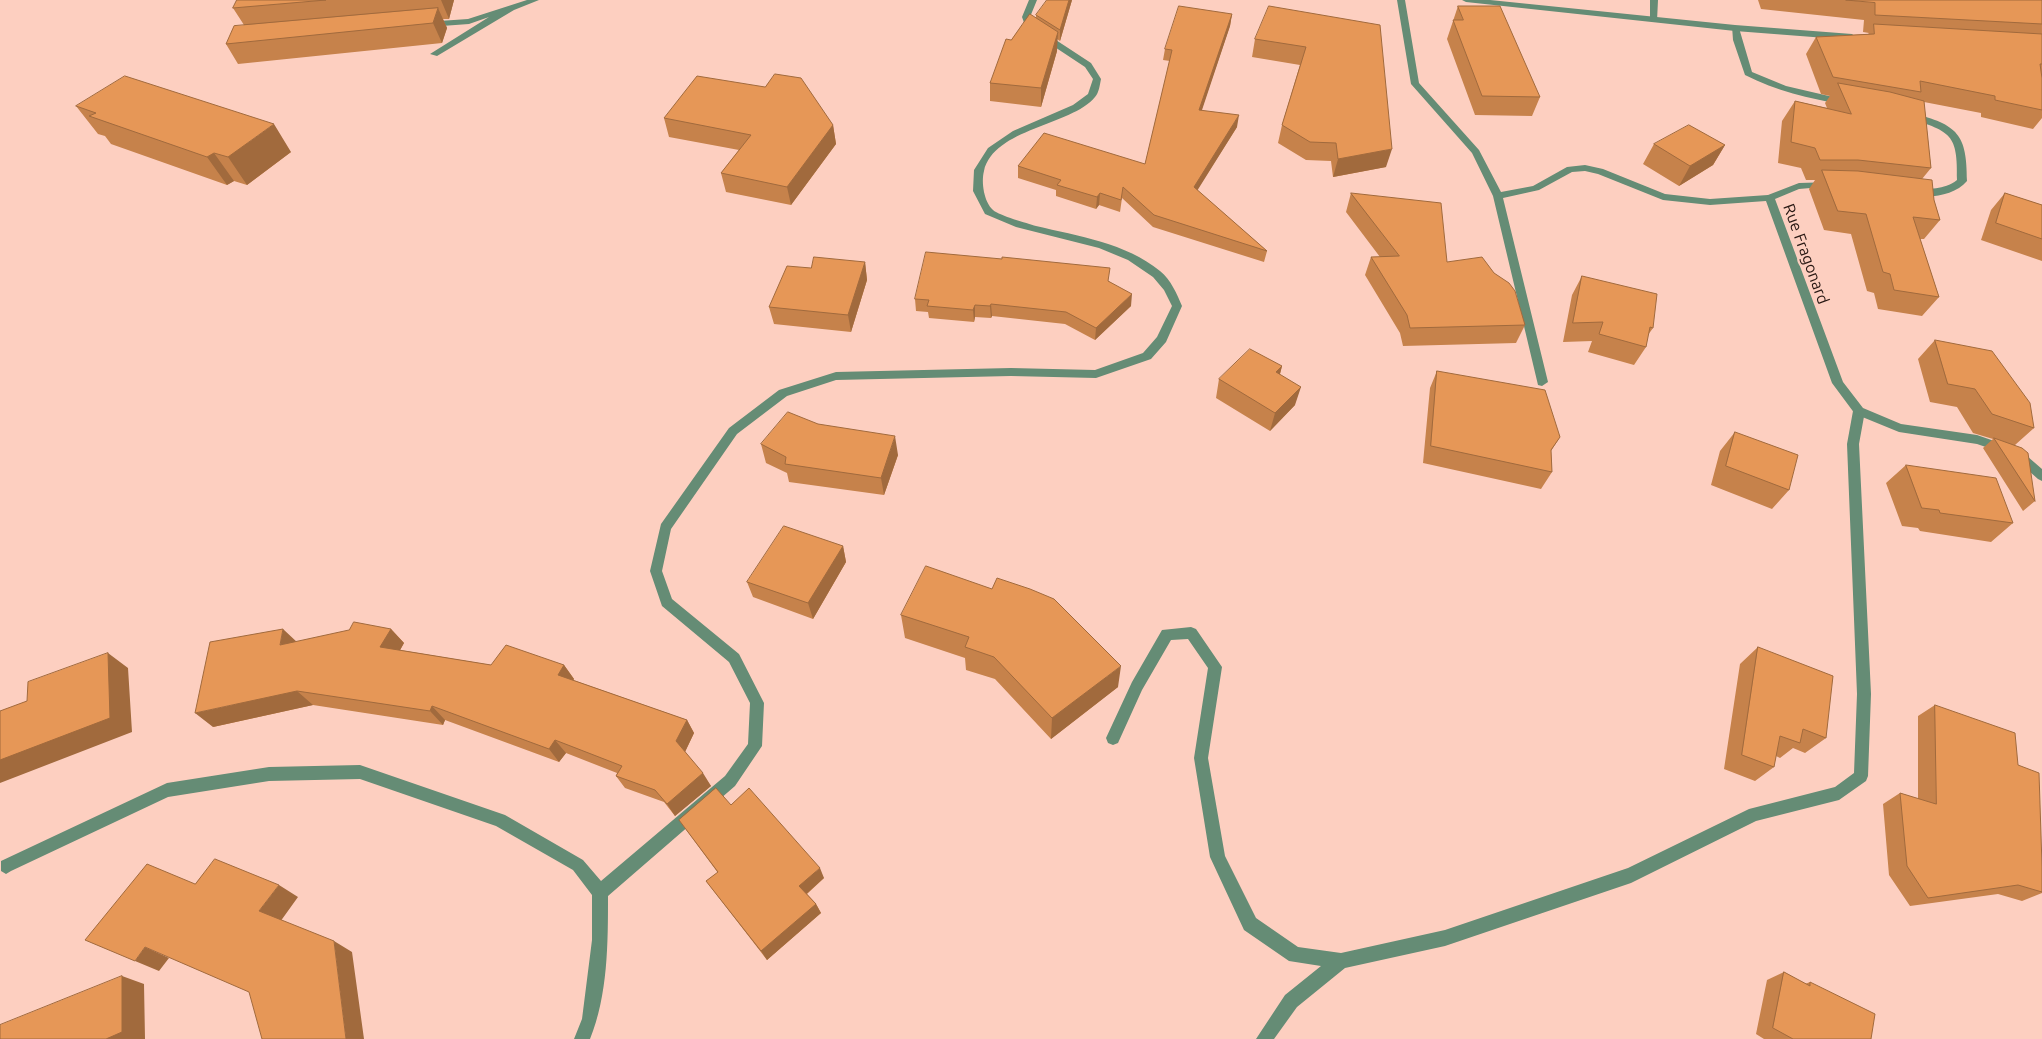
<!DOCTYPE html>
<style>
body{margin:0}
canvas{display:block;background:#fdcfc0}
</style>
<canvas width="2042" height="1039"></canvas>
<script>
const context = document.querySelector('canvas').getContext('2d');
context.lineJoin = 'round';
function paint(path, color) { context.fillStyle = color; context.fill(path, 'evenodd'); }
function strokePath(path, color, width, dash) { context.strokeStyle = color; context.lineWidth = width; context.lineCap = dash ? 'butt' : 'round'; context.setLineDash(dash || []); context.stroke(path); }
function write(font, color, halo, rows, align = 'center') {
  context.font = font + ' Ubuntu,sans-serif'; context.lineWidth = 4.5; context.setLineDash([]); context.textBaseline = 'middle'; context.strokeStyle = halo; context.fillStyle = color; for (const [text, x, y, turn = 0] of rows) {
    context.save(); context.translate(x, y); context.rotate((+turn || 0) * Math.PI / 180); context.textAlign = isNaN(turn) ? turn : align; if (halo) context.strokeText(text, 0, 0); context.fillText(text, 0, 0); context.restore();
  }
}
const service = new Path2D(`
 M527 0H539L514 10 437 56 430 54 489 17 469 24 428 27 425 26V22L468 19Z
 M1029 0H1037L1030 17 1033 25 1091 63 1101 79C1100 84 1099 93 1095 97 1071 126 994 128 984 171 981 182 984 202 993 210 1000 216 1027 223 1036 226 1078 236 1126 243 1160 271 1171 280 1177 294 1182 306L1166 342 1151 359 1096 378 1011 376 836 380 787 396 737 434 671 529 662 571 672 599 739 654 764 703 762 746 735 786 608 896C608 943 608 995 590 1039H574L582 1019 592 940V895L573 870 496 826 360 779 269 781 168 797 11 871 6 874 1 871V861L167 783 269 767 360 765 505 815 583 860 601 881 725 776 748 744 750 703 729 662 662 606 650 571 661 524 729 428 779 390 836 372 1011 368 1095 370 1143 353 1157 337 1172 306 1164 290 1153 277 1128 260 1099 248 1016 227 985 214 973 191 974 170 988 148 1013 131 1073 105 1088 94 1093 79 1085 67 1026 28 1022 17Z
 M1859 407 1865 411 1859 444 1871 694 1868 776 1866 781 1839 800 1756 821 1631 883 1445 946 1345 968 1297 1007 1274 1039H1256L1285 995 1321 966 1289 961 1244 930 1210 857 1194 758 1208 668 1188 639 1171 640 1142 690 1118 743 1113 745 1108 743 1106 738 1132 682 1162 630 1191 627 1196 629 1222 667 1208 758 1225 856 1256 918 1298 947 1341 953 1445 930 1628 868 1749 809 1835 787 1854 773 1857 694 1847 444 1853 411Z`);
const minor = new Path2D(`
 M1397 0H1405L1419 83 1479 150 1501 192 1533 186 1567 167 1585 165 1603 169 1665 194 1710 199 1768 195 1799 183 1833 182V186L1799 189 1775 199 1843 382 1863 408 1901 424 1977 435 2020 450 2042 469V481L2038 479 2012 456 1977 444 1899 432 1855 414 1832 383 1766 201 1710 205 1663 200 1598 174 1585 171 1572 172 1539 190 1503 198 1548 382 1542 386 1538 385 1493 196 1472 153 1411 84Z
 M1650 0H1658L1657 21 1650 19Z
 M1732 26 1739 28 1752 72 1786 86 1846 100 1848 102 1843 105C1809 98 1776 91 1745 75L1733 40Z
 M1912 113C1958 125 1967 134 1967 181 1955 195 1931 199 1914 195V191C1930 187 1943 191 1957 180 1958 134 1951 132 1909 118V114Z`);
const tertiary = new Path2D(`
 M1462 0H1490L1735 25 1852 34 1856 37 1852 40 1735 31 1466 2Z`);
const wall = new Path2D(`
 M237 0H454L449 19H443L447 28 442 43 238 64 226 44 244 25 233 8Z
 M1072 0 1060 41 1057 39V51L1041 107 990 101V83L1011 40 1036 18V15Z
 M1758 0H2042V118L2033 129 1981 117V113L1924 102 1931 168 1922 179 1934 200 1940 220 1924 239H1920L1939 297 1922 316 1878 309 1874 293 1867 291 1851 234 1824 230 1809 189 1815 180H1806L1801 168 1778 163 1782 121 1795 101 1827 108 1825 103 1830 96 1821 94 1806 54 1816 37 1868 34 1869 33 1863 32 1864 20 1761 9Z
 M1458 6 1540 97 1532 116 1475 115 1447 39Z
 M1232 14 1230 26 1201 111 1237 127 1197 190 1267 251 1264 262 1153 227 1122 198 1120 212 1099 205 1096 209 1056 196V190L1018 178V166L1145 164 1170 61 1163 60 1165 49Z
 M1380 25 1386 167 1333 177 1331 161 1306 160 1278 143 1282 125 1300 65 1252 57 1255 39Z
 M76 106 291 152 247 185 234 181 227 185 111 144 105 136 98 134Z
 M664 118 833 125 836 144 791 205 726 192 721 173 739 150 669 137Z
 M1654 144 1725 145 1713 165 1679 186 1643 164Z
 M1351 193 1447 262 1525 325 1516 343 1403 346 1400 333 1365 275 1371 257H1380L1346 212Z
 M2005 193 2042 205V261L1981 240 1991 210Z
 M865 262 867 280 851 332 774 324 769 307 811 268Z
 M1582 276 1653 328 1648 335 1646 347 1634 365 1588 352 1592 341 1563 342 1572 295Z
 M1109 281 1131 306 1095 340 1065 324 992 316 991 318 975 317 974 322 929 318 928 312 916 311 915 299Z
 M1935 340 2034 428 2015 445 2035 501 2023 511 1983 448 1993 439 1973 433 1957 407 1930 402 1918 359Z
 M1282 366 1280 374 1295 405 1270 431 1216 398 1219 379Z
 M1437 371 1560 437 1551 451 1552 472 1541 489 1423 463 1430 388Z
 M818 424 898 455 884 495 789 482 787 473 766 463 761 444Z
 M1735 432 1789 490 1772 509 1711 485 1720 451Z
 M1906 465 2013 523 1991 542 1920 531 1918 528 1902 526 1886 483Z
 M843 546 846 562 813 619 753 597 747 582Z
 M992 589 1118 687 1051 739 995 679 966 670 965 658 905 638 901 615Z
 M391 629 404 643 400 650 491 665H564L574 679 573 680 687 720 694 733 685 752 711 786 675 816 664 802 625 788 616 776 617 773 566 753 559 762 445 720 443 725 313 705 213 727 297 642Z
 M1758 647 1826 738 1805 753 1793 748 1780 758 1776 756 1774 767 1755 781 1724 769 1740 664Z
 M1935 705 2018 765 2042 866V893L2022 901 1998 894 1910 906 1889 875 1883 804 1900 793 1918 799V716Z
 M731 805 824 878 807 894 816 904 821 913 767 960 706 881 718 873 679 820Z
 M1784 972 1805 984 1810 982 1871 1039H1764L1756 1034 1767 980Z`);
const shadedWall = new Path2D(`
 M441 0H454L449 19Z
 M1069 0H1072L1060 41V30Z
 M438 8 447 28 442 43 433 23Z
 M1232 14 1230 26 1198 122 1199 110Z
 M1058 32 1057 51 1041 107V88Z
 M1239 115 1237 127 1192 199 1194 187Z
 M274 124 291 152 247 185 228 157Z
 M833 125 836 144 791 205 787 187Z
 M1725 145 1713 165 1679 186 1690 166Z
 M1392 149 1386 167 1333 177 1338 159Z
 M214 153 234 181 227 185 207 157Z
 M1100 193 1099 205 1096 209 1097 197Z
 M865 262 867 280 851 332 848 315Z
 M1132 294 1131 306 1095 340 1096 328Z
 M991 304 992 316 991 318 990 306Z
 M975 305V317L974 322 973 310Z
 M1282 366 1277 385 1276 372Z
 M1301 387 1295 405 1270 431 1275 413Z
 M895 436 898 455 884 495 881 478Z
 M843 546 846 562 813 619 808 603Z
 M283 629 298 643 280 645Z
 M391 629 404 643 394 661 380 647Z
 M108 653 128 668 132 732 0 783V760Z
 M564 665 574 679 568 689 558 675Z
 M1121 666 1118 687 1051 739 1052 718Z
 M297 691 313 705 213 727 195 713Z
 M432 706 445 720 443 725 430 711Z
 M687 720 694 733 684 754 676 741Z
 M555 740 566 753 559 762 549 749Z
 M703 773 711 786 675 816 667 804Z
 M820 868 824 878 804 896 799 886Z
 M279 885 298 897 280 922 259 911Z
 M816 904 821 913 767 960 761 951Z
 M334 941 352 952 364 1039H346Z
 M145 947 169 958 159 971 135 961Z
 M122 976 144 984 145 1039H106Z`);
const building = new Path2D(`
 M237 0H326L233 8Z
 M1047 0H1069L1060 30 1036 15Z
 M1846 0H2042V24L1875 15V3Z
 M1179 6 1232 14 1199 110 1239 115 1194 187 1267 251 1154 215 1123 187 1121 200 1100 193 1097 197 1057 185 1061 180 1018 166 1044 133 1145 164 1172 50 1165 49Z
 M1269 6 1380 25 1392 149 1338 159 1336 143 1310 142 1282 125 1306 47 1255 39Z
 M1458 6H1500L1540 97 1482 96 1453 20H1463Z
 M438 8 433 23 226 44 234 26Z
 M1030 14 1058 32 1041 88 990 83 1006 39 1011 40Z
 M1874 24 2042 34V64H2040L2042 78V110L1995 100V96L1920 81 1921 92 1833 77 1816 37 1874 34Z
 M775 74 801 78 833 125 787 187 721 173 751 135 664 118 697 76 765 87Z
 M125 76 274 124 228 157 214 153 207 157 89 116 96 113 76 106Z
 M1838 83 1890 92 1924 101 1931 168 1858 160H1820L1815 148 1791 142 1795 101 1851 114Z
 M1689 125 1725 145 1690 166 1654 144Z
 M1822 170 1858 171 1932 180 1934 200 1940 220 1913 217 1939 297 1894 290 1890 274 1883 272 1866 214 1838 211Z
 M1351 193 1441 203 1447 262 1482 257 1494 273 1509 283 1515 291 1525 325 1410 328 1407 315 1371 257 1399 256Z
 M2005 193 2042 205V239L1996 223Z
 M926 252 1002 259V257L1110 268 1108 281 1132 294 1096 328 1066 312 991 304 990 306 975 305 973 310 927 306 929 300 915 299Z
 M814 257 865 262 848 315 769 307 787 266 811 268Z
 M1582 276 1657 294 1653 328 1650 327 1646 347 1599 334 1603 322 1573 323Z
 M1935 340 1992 351 2030 403 2034 428 1992 414 1975 389 1948 384Z
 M1250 349 1282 366 1276 372 1301 387 1275 413 1219 379Z
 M1437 371 1545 390 1560 437 1551 450 1552 472 1431 446Z
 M788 412 818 424 895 436 881 478 785 464 786 457 761 444Z
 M1735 432 1798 455 1789 490 1726 466Z
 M1994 438 2022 448 2028 453 2035 501Z
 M1906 465 1996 478 2013 523 1940 513 1939 510 1922 508Z
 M784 526 843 546 808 603 747 582Z
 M926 566 992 589 997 578 1030 589 1054 599 1121 666 1052 718 994 657 965 647 969 637 901 615Z
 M354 622 391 629 380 647 491 665 506 645 564 665 558 675 687 720 676 741 703 773 667 804 655 790 616 776 622 766 555 740 549 749 432 706 430 711 297 691 195 713 210 642 283 629 280 645 349 630Z
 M1758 647 1833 676 1826 738 1803 729 1800 743 1780 736 1774 767 1742 755Z
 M108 653 110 718 0 760V711L27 701 28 682Z
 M1935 705 2015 733 2018 765 2039 773 2042 866V892L2018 885 1928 898 1907 866 1900 793 1936 804Z
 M716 788 731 805 749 788 820 868 799 886 816 904 761 951 706 881 718 872 679 820Z
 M215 859 279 885 259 911 334 941 346 1039H262L249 992 145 947 135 961 85 940 147 864 195 884Z
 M1784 972 1810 986V982L1875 1014 1871 1039H1793L1773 1028Z
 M122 976V1032L106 1039H0V1025Z`);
const streetNames = [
 ["Rue Fragonard",1806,254,70]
];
paint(service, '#658c75');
paint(minor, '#658c75');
paint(tertiary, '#658c75');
paint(wall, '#c6824b');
paint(shadedWall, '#a16a3d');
paint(building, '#e69757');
strokePath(building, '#a16a3d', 1);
write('16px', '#271712', '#fdcfc0', streetNames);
</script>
